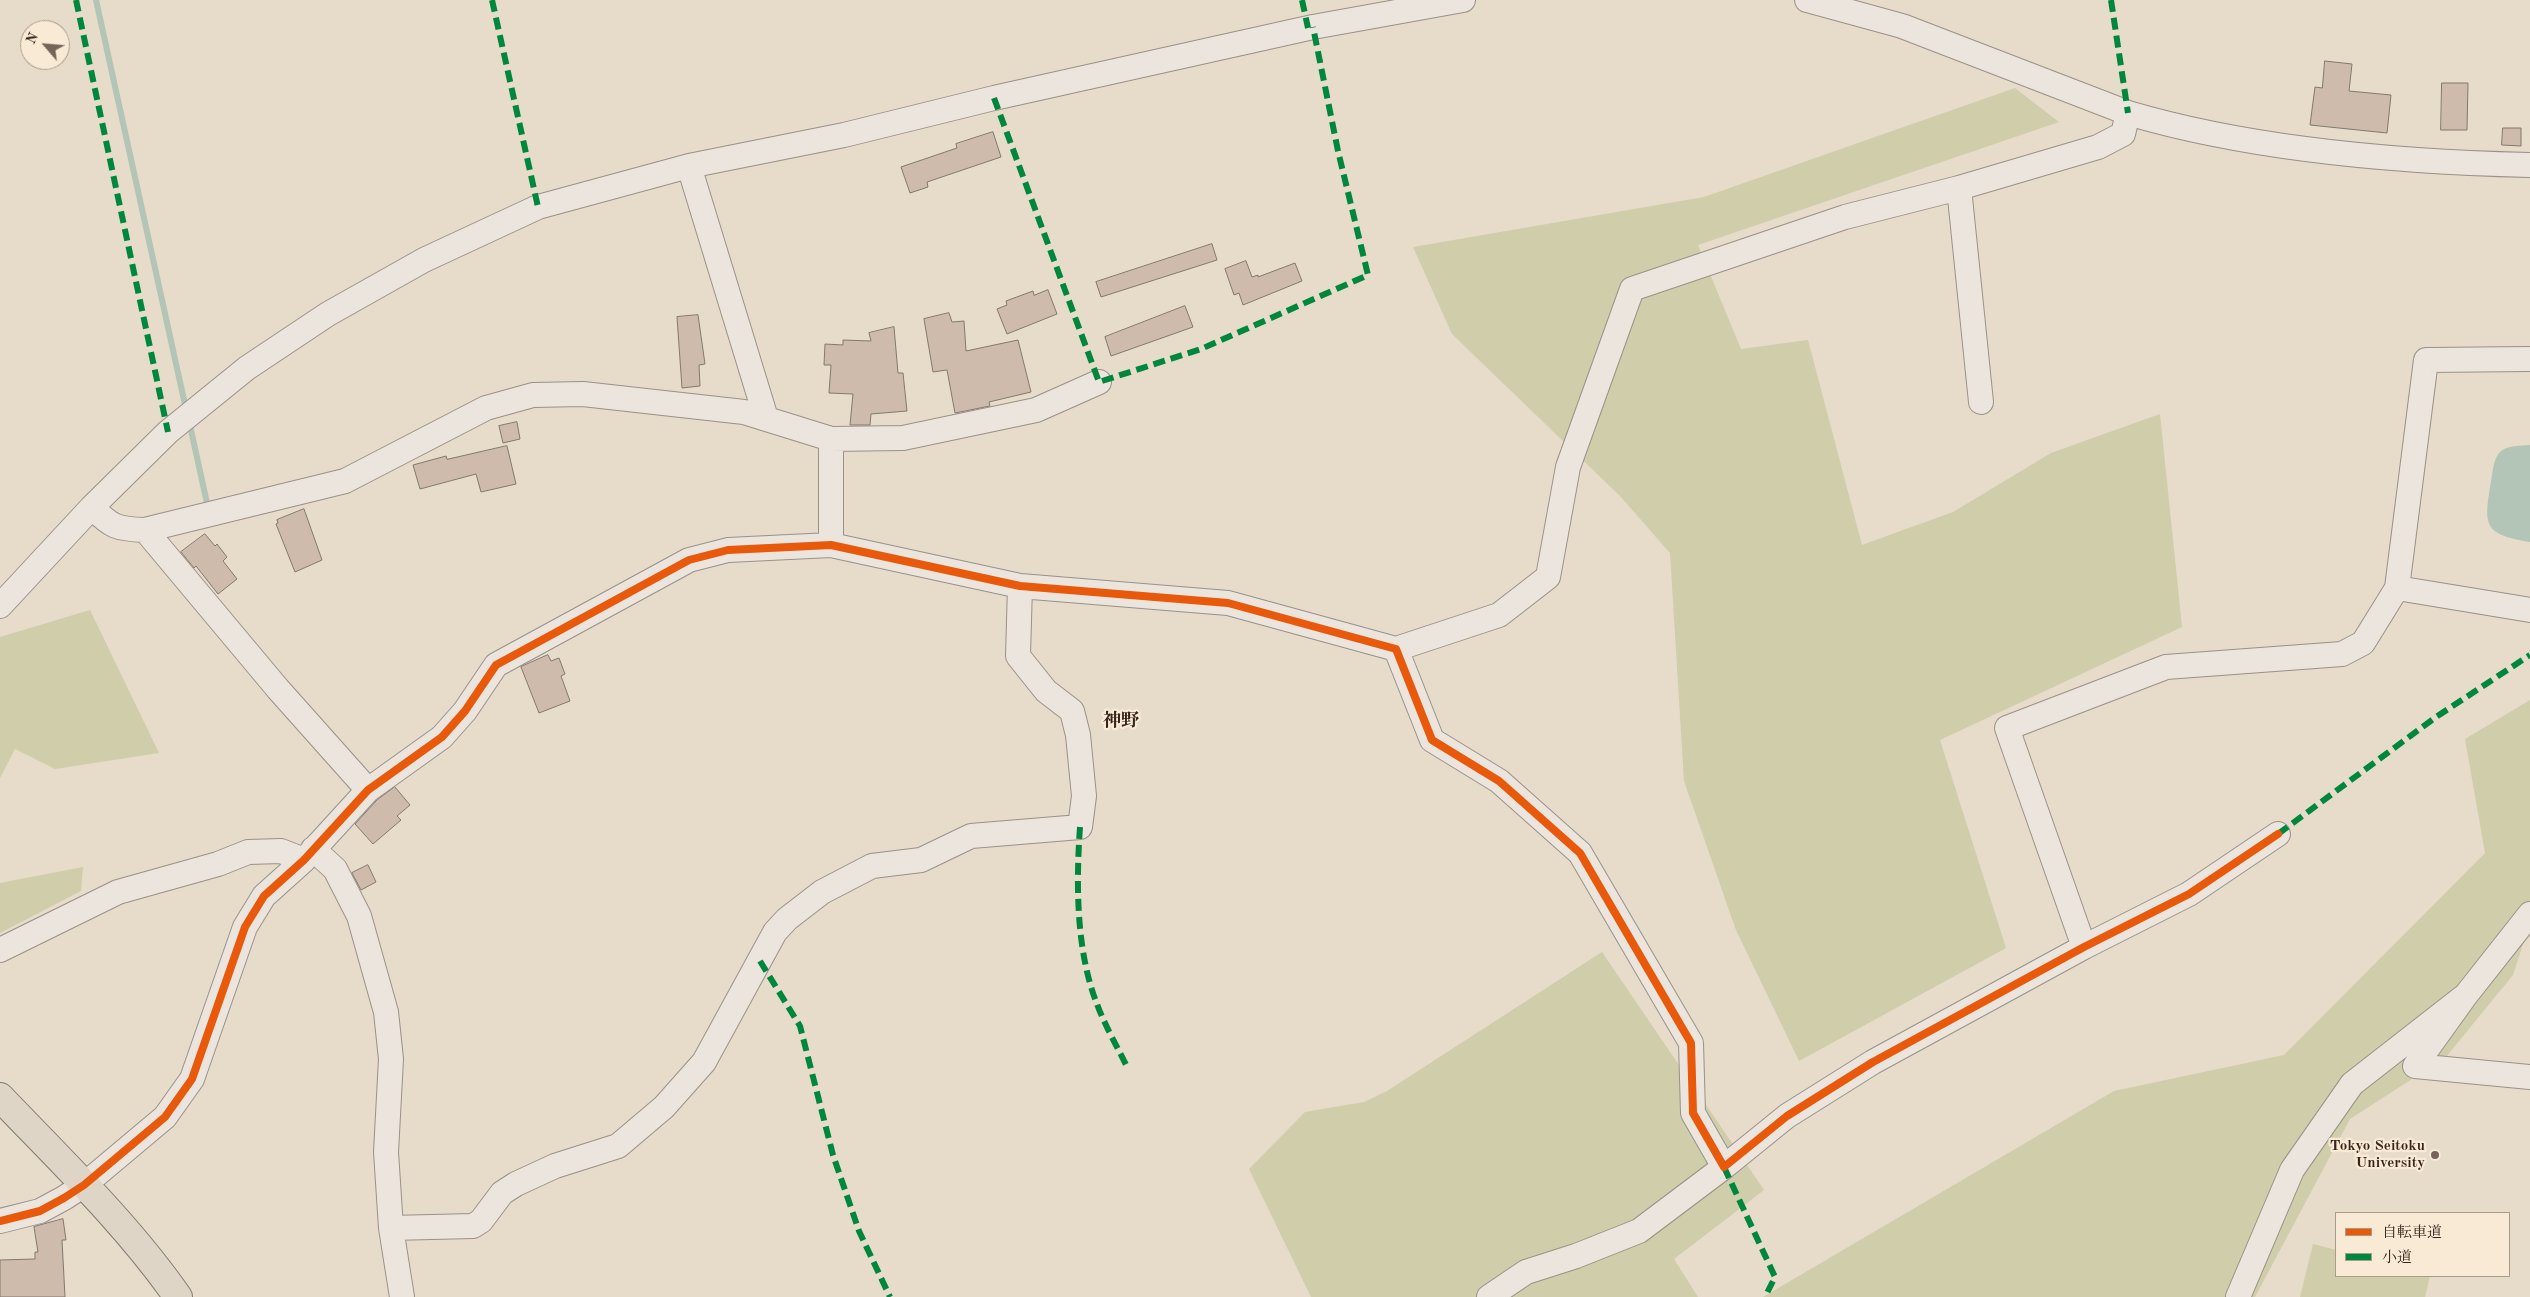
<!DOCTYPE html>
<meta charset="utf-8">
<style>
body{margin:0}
#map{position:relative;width:2530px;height:1297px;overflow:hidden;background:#e7dbca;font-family:"Old Standard TT","Noto Serif JP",serif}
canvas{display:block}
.legend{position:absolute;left:2335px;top:1212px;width:175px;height:65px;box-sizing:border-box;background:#f8ead4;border:1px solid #aa9b8b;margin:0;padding:6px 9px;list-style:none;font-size:15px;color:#36241d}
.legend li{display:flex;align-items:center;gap:10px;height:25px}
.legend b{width:25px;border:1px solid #aa9b8b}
.north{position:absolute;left:20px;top:20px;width:50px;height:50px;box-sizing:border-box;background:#f8ead4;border:1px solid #aa9b8b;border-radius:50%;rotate:297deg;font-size:14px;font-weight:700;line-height:20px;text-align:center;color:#36241d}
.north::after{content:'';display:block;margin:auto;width:18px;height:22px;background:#74645a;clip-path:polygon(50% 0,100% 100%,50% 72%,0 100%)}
</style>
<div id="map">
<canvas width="2530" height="1297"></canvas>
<ul class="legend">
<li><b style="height:6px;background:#e8590c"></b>自転車道</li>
<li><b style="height:6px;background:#00873e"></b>小道</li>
</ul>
<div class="north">N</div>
</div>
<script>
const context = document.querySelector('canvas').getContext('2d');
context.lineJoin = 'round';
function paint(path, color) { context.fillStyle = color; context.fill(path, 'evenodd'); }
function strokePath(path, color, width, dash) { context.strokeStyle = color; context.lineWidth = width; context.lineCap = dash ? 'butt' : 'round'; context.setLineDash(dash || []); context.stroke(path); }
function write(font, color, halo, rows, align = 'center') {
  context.font = font + ' "Old Standard TT","Noto Serif JP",serif'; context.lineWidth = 4.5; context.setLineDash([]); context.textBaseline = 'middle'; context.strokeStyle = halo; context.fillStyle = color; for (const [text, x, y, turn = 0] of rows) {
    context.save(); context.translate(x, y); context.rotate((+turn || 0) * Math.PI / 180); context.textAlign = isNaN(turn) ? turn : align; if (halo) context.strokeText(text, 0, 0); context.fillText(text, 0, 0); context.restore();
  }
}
const green = new Path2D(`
 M2015 88 2059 122 1698 245 1741 349 1808 340 1862 545 1953 512 2051 453 2160 414 2182 627 1940 740 2006 948 1799 1061 1736 930 1684 781 1670 553 1620 496 1452 334 1413 247 1704 197Z
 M90 610 159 753 55 769 15 749 0 778V637Z
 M2530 700V923L2513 975 2446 1057 2350 1119 2255 1297H1763L2114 1091 2284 1055 2485 853 2465 739Z
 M83 867 81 891 0 933V883Z
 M1602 952 1764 1190 1674 1259 1698 1297H1311L1249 1169 1305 1112 1364 1102 1387 1091Z
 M2313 1244 2336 1250V1276H2430L2425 1297H2300Z`);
const water = new Path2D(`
 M2530 445V542C2482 534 2484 525 2491 481 2493 472 2493 459 2500 452 2507 445 2521 446 2530 445Z`);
const stream = new Path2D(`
 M96 0 186 409
 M189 421 207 503`);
const building = new Path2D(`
 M2325 61 2352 64 2349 91 2391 95 2387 133 2310 125 2315 87 2322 88Z
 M2442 83H2468L2467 130H2441Z
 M2503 128H2521V146L2502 145Z
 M993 132 1001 157 927 182 928 187 910 193 901 167 957 148 956 144Z
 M1212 244 1217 260 1101 297 1096 282Z
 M1246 261 1252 277 1258 275V277L1295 263 1302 281 1243 305 1239 293 1234 295 1225 269Z
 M1048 290 1057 314 1007 334 997 309 1007 305 1006 301 1033 291 1034 295Z
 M1185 306 1193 327 1111 356 1105 337Z
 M949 313 952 322 964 321 966 351 1018 340 1031 392 989 402 990 406 955 413 947 370 933 372 924 319Z
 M698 315 705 364 699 365 700 386 682 388 677 317Z
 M894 327 898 373H903L907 411 871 414 870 425H850L853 394 829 393 831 365H824L825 344 843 345V340L871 341 869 333Z
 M517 422 520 439 503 443 499 426Z
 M507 446 516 484 481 492 476 474 420 489 413 465 446 456 447 459Z
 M304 509 322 560 295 572 276 524 278 523 277 520Z
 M205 534 215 546 217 544 227 557 223 561 237 579 218 594 196 566 194 568 181 552Z
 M548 655 551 661 559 658 565 674 561 676 570 701 539 713 521 667Z
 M395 787 410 805 397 816 401 820 373 844 355 824 377 800Z
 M368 865 376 882 361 890 352 873Z
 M63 1219 66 1240H62L65 1297H0V1260L35 1259V1252H38L34 1227Z`);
const minor = new Path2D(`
 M1807 0 1902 26 2128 113C2253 150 2400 162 2530 165
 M689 166 766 418
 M1959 188 1981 402
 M2530 359 2426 360 2397 588 2530 610
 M92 507C111 527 117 529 145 530
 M831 545V439
 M0 606 92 507 168 432 247 368 328 314 424 260 538 207 689 166 844 135 994 98 1313 27 1463 0
 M1396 649 1499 615 1548 577 1568 467 1632 289 1845 217 1959 188 2098 147 2123 134 2128 113
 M368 790 278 689 145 530 345 481 486 408 533 395 583 394 744 412 831 439 903 438 1036 410 1099 382
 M313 849 335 869 359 916 386 1012 391 1059 386 1152 391 1228 402 1297
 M2530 914 2466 995 2415 1066 2530 1077
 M2084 947 2007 728 2166 667 2342 654 2363 643 2397 588
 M0 950 118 892 218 864 248 852 281 851 304 860
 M0 1221 40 1211 64 1198 84 1185 165 1117 192 1079 245 927 264 896 304 860 368 790 442 737 465 711 496 665 689 560 728 550 831 545 1020 586 1228 603 1396 649 1432 740 1499 781 1580 853 1691 1043 1693 1113 1724 1167 1787 1116 1873 1062 2084 947 2189 894 2278 834
 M391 1228 473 1226 481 1221 502 1193 516 1184 555 1166 618 1146 664 1107 704 1062 775 932 787 919 822 892 872 866 921 860 971 836 1080 827 1084 796 1078 735 1072 711 1046 691 1018 656 1020 586
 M1489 1297 1526 1272 1576 1256 1639 1231 1724 1167
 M2238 1297 2292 1170 2352 1084 2466 995`);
const major = new Path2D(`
 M0 1097C61 1161 127 1224 178 1297`);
const quiet = new Path2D(`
 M76 0 168 432
 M492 0 538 207
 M1302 0 1308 28
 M2111 0 2128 113
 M994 98 1099 382 1201 349 1368 275 1338 151 1313 27
 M1080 827C1076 883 1076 951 1097 1004 1105 1026 1118 1048 1128 1069
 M2278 834 2436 717 2530 655
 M760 961 800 1026 833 1155 859 1231 890 1297
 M1724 1167 1775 1277 1765 1297`);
const cycleway = new Path2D(`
 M0 1221 40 1211 64 1198 84 1185 165 1117 192 1079 245 927 264 896 304 860 368 790 442 737 465 711 496 665 689 560 728 550 831 545 1020 586 1228 603 1396 649 1432 740 1499 781 1580 853 1691 1043 1693 1113 1724 1167 1787 1116 1873 1062 2084 947 2189 894 2278 834`);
const markers = [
 [2435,1155,5,"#74645a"]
];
const poiNames = [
 ["Tokyo Seitoku",2425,1146],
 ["University",2425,1163]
];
const quarterNames = [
 ["神野",1121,721]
];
paint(green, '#cfcdaa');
paint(water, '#b2c5b6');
strokePath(stream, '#b2c5b6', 6);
paint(building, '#cebbac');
strokePath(building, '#81796f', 1);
strokePath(minor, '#9a9187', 26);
strokePath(major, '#81796f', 30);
strokePath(minor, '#ebe5dd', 24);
strokePath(major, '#ded5c7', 28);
strokePath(quiet, '#00873e', 6, [12, 6]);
strokePath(cycleway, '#e8590c', 8);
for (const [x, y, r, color] of markers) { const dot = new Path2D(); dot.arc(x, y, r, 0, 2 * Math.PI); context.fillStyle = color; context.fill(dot); strokePath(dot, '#f8ead4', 2); }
write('bold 15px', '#36241d', '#f8ead4', poiNames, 'right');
write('bold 18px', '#36241d', '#f8ead4', quarterNames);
</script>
